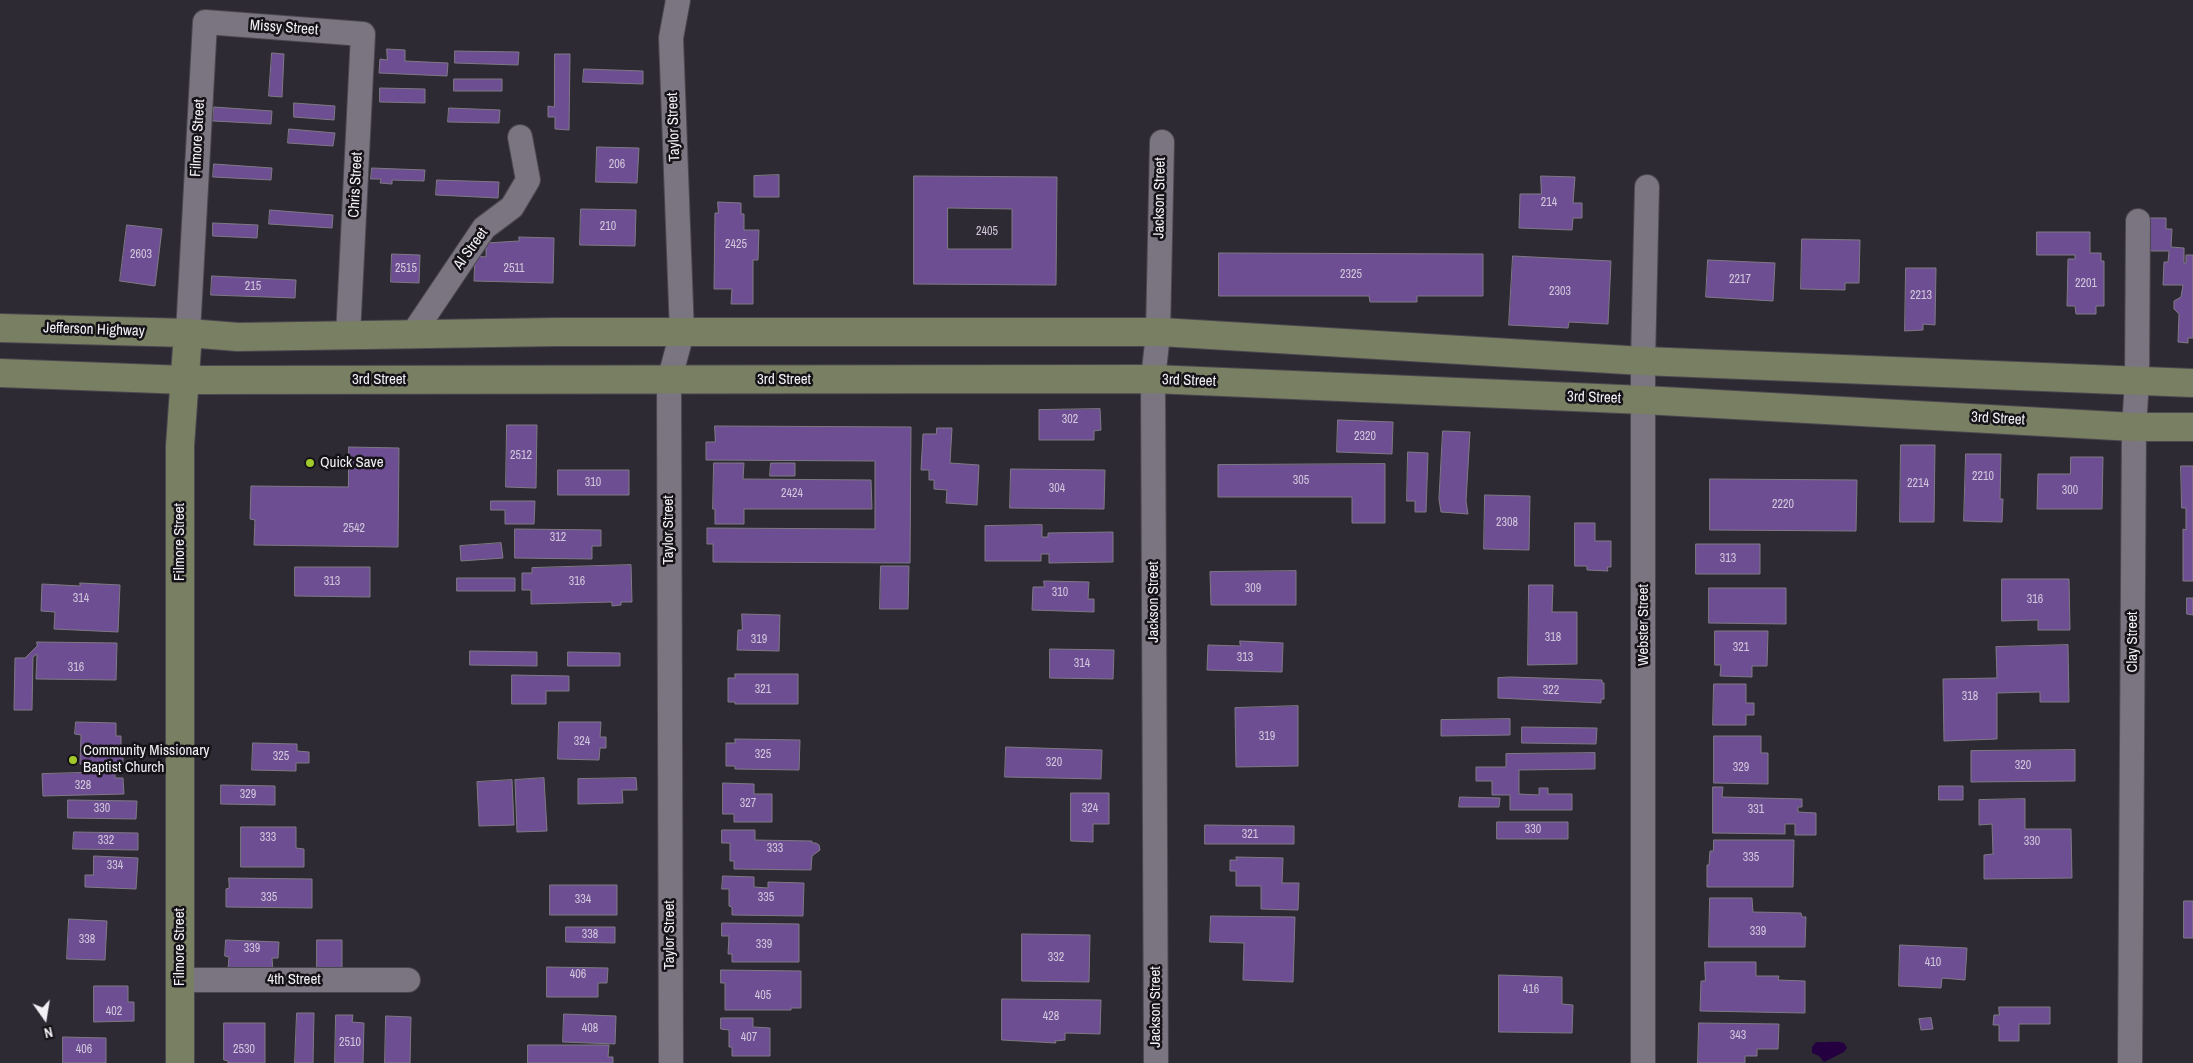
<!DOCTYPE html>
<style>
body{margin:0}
#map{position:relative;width:2193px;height:1063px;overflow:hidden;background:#2e2a33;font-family:"Archivo Narrow",sans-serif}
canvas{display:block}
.north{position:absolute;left:20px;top:993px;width:50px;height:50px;-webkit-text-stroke:4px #151317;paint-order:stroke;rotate:167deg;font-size:14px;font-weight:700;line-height:20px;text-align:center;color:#f2eff5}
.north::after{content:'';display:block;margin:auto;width:18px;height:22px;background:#f2eff5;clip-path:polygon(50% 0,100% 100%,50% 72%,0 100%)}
</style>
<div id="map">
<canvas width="2193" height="1063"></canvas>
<div class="north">N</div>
</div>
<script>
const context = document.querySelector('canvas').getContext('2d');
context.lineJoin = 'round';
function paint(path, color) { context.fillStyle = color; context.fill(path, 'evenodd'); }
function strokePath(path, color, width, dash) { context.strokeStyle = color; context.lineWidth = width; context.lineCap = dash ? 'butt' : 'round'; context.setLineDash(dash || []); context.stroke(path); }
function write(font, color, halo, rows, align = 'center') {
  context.font = font + ' "Archivo Narrow",sans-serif'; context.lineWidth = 5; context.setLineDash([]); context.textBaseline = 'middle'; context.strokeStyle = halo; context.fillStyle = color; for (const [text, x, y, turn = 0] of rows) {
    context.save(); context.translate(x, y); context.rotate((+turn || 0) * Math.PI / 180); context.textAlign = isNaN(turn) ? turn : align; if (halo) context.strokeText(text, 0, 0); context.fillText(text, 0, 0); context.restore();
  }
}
const water = new Path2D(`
 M1816 1042C1825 1043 1836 1040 1844 1043L1847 1048 1844 1052 1824 1062 1819 1056 1812 1053V1047Z`);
const building = new Path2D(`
 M387 49 405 50V61L448 63 447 76 379 73 380 59 387 60Z
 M455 51 519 52 518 65 455 63Z
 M272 53 284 54 282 97 269 96Z
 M555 54H570L569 130 555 129V117H548V106L554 107Z
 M584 69 643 71V84L583 82Z
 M454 79H502V91H454Z
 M380 88 425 89V103L380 102Z
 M294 103 335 106 334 120 294 117Z
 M214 107 272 111 271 124 213 121Z
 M449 108 500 110 499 123 448 122Z
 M289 129 335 133 333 146 288 143Z
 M597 147 639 148 637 183 596 182Z
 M214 164 272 168 271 180 213 177Z
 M372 168 425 170 424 181 392 180V184L380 183 381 179H371Z
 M779 175V197H754V176Z
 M914 176 1057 177 1056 285 914 284ZM948 208 1012 209V249H948Z
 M1541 176 1575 177 1573 203H1582V218H1573L1572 230 1519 228 1520 194H1541Z
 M437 180 499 182 498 198 436 195Z
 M718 202 741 203V214H744V230H759L758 260H753V304H731L732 289H714L715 213H718Z
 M581 209 636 210 635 246 580 245Z
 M270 210 333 215 332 228 269 224Z
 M2150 218H2166V229H2172L2171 247 2184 248V263H2186V255H2193V338H2188V343L2178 342 2179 314 2174 309V301L2181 297 2183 285H2163L2164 262H2168L2169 251H2149Z
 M213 223 258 225 257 238 213 236Z
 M127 225 162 229 155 286 120 281Z
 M2037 232H2090V253H2101V261H2104V306H2096V314H2076L2075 306H2067L2068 259H2075V255H2037Z
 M519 237 554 238 553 283 474 281 475 256 486 257V243L519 241Z
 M1802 239 1860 240 1859 283H1845V290L1801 289Z
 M1219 253 1483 254V296H1417V302H1370L1369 296H1219Z
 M392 254 420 255 419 283 391 282Z
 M1513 256 1611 261 1608 324 1569 322 1568 328 1509 325Z
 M1708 260 1775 263 1773 301 1706 297Z
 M1906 268H1936L1935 325 1923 324V330L1905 331Z
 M212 276 296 280 295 298 211 295Z
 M1100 409 1101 430 1094 431V440H1039V410Z
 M1338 420 1393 422 1392 454 1337 452Z
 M507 425H537L536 488 506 487Z
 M715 426 911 427 910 563 713 562V544H707V528L875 529V461L706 460V442H715Z
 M937 428H952L950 463 979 465 977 505 946 503 947 490 934 489V480H929V470H921L923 434H936Z
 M1443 431 1470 432 1466 501 1468 514 1441 512 1439 499Z
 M1901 445H1935L1934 522H1900Z
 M349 447 399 448 398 547 254 545 255 520 250 519 251 486 348 487Z
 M1408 452 1428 453 1426 512H1415V501H1407Z
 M1966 454H2001L2000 499H2003L2002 522 1964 521Z
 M2071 457H2103L2102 509H2037L2038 474H2070Z
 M714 463H744L743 479 871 480 872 509H744V524H715V509H713Z
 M771 463H795V476H770Z
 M1385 464V523H1352V497H1218V465Z
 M2181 466H2193V581H2183V529L2186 530V508H2182Z
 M1011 469 1105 470 1104 509 1010 508Z
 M558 470H629V495H558Z
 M1710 479 1857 480 1856 531 1710 530Z
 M1485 495 1530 496 1529 550 1484 549Z
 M491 501H535L534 524H505V510H491Z
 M1575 523H1595V541H1611V567H1607L1608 571 1587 570V566H1575Z
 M1042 525V537H1048V533L1113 532V562L1049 563V554H1041V561H985V526Z
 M515 529 601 530V546H592V559L515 558Z
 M501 543 503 558 461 561 460 546Z
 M1696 544H1760V574H1696Z
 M631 565 632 602H621V605L612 606V602L531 604V590H522V573H532V568Z
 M881 566H909L908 609H880Z
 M295 567H370V597L295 596Z
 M1296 571V605H1211L1210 572Z
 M457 578H515V591H457Z
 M2002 579H2069L2070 630H2038V620L2002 621Z
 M1044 581 1089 582 1088 599H1094V612L1032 610 1033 587H1044Z
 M80 583 120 585 118 632 54 629 55 612 41 611 42 584 80 586Z
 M1529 585H1553L1552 612H1577V664L1528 665Z
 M1709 588H1786V624L1709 623Z
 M2187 598H2193V615L2187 614Z
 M742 614 780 615 779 651 737 650 738 630H742Z
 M1715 631H1768L1767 666H1752V677L1720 676 1721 665H1715Z
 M1240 641 1283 643 1282 672 1207 670 1208 645 1240 646Z
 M37 642 117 643 116 680 36 679 37 654 33 657 32 710H14L15 658H25L37 646Z
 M2068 645 2069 702H2040V692L1997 693V739L1944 741 1943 679 1997 678 1996 647Z
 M1050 649 1114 650 1113 679 1050 678Z
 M470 651 537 652V666L470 665Z
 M568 652 620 653V666H568Z
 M735 674H798V704H735V702H728V678H735Z
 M512 675 569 676V691H546V704H512Z
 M1511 677 1602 680V683H1604V699H1601V703L1498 698V678Z
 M1714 684H1746V703H1754V715H1746V725H1713Z
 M1298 706V766L1236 767 1235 708Z
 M1510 719V735L1441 736V720Z
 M76 722 116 723V736H121V748H123V764H80L81 735 75 734Z
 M559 722H601L600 737H606V748H600L599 760 558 759Z
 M1522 727 1597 728 1596 744 1522 743Z
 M1714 736H1761V753H1768V784L1714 783Z
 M735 739 800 740 799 770 735 769V766H726V743H735Z
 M253 743 297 744V751L309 752V763H296V771L252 770Z
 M1006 747 1102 750 1101 779 1005 777Z
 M2075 750V781L1971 782V751Z
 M1595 753V769L1519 770V794L1539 795V788H1548V794H1572V810H1510V795H1492V781H1476V767H1506V754Z
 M115 772V778H123L124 794 43 796 42 774Z
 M544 778 547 831 517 832 515 780Z
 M636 778 637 790H622L623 803 578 804V779Z
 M512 780 514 825 479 826 477 782Z
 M723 783 754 784V794H772V822H734V814H723Z
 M221 785 275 786V805L221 804Z
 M1939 786H1963V800H1939Z
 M1713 787H1723L1722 797 1802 799V807H1798V812L1816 813V835H1795V824H1785V834L1713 833Z
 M1071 793H1109V824H1093V842L1071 841Z
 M1460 797 1500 798 1499 807H1459Z
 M2025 799V829H2071L2072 878 1984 879V855L1993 854 1992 824 1979 825V800Z
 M68 800 137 801 136 819 68 818Z
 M1497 822H1568V839H1497Z
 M1205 825 1294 826V844H1205Z
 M241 827H296V848L304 849V867H241Z
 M722 830H755V840L812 841V843H816L819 845 820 850 812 856 811 870 734 869V861H730V843H722Z
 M74 832 138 833V850L73 849Z
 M1714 840H1794L1793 887H1707V865H1709L1710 851H1713Z
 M94 856 138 858 136 889 85 887V875H93Z
 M1236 857 1283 858 1282 883H1299L1298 910 1261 909V886H1236V871H1230V860H1237Z
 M723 876 754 877V887L768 888V882L804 883 803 916 732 915V907L729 906V889H722Z
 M229 878 312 879V908L226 907V889L229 888Z
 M550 885H617V915H550Z
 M1710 898H1752L1753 912 1801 913 1802 917H1806L1805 947H1709Z
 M2184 901H2193V938H2184Z
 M1211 916 1295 917 1293 982 1243 980 1244 943 1210 942Z
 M69 919 107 921 105 960 67 959Z
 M722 923 799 924V962H732V954H728L729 936H722Z
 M566 927H615V943L566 942Z
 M1022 934 1090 935 1089 982 1022 981Z
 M226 940 279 942 278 958H272L273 971 228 969 229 957 225 956Z
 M317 940H342V970H317Z
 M1900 945 1967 948 1965 980 1942 978 1941 988 1899 986Z
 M1705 962H1756V976H1779L1778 980 1805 981V1013L1700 1011 1701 981H1705Z
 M547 967 608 968 607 983H598V997H547Z
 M721 970 801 971V1008H791V1010H725V983H721Z
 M1499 975 1562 977V1004L1573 1005 1572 1033 1499 1032Z
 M94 986H128V1002H134V1021L94 1022Z
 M1002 999 1101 1000 1100 1034 1065 1033V1040L1055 1041 1056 1043 1002 1040Z
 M1999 1007H2050V1024H2019V1041H1999V1025H1993L1994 1015H1999Z
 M297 1013H314L313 1063H295Z
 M564 1014 616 1016 615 1044 563 1042Z
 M336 1015H353L352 1022 364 1023 363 1063H335Z
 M386 1016 411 1017 410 1063H385Z
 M721 1018H753V1027L770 1028V1056H732V1047H729V1030L721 1029Z
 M1931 1018 1933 1029 1921 1030 1919 1019Z
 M224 1023H265V1063H228V1061L224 1060Z
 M1699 1023 1779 1024 1778 1049H1757V1056H1745V1063H1698Z
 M63 1037 106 1038V1063H63Z
 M528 1045H609L608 1057H613V1063H528Z`);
const street = new Path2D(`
 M188 333 205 22 363 34 348 336
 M412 335 484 228 512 207 528 180 520 137
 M180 980H408
 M671 1063 669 381 682 333 671 38 678 0
 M1156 1063 1153 379 1158 334 1162 142
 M1643 1063V361L1647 187
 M2130 1063 2134 427 2137 381 2138 221`);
const secondary = new Path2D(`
 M0 328 188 333 238 337 556 332H1161L1643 361 2193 383
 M0 373 185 380 1153 379 1644 400 2134 427H2193
 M180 1063V446L188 333`);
const markers = [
 [310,463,5,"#a1c92a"],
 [73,760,5,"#a1c92a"]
];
const numberNames = [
 ["206",617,165],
 ["214",1549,203],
 ["210",608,227],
 ["2405",987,232],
 ["2425",736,245],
 ["2603",141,255],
 ["2515",406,269],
 ["2511",514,269],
 ["2325",1351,275],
 ["2217",1740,280],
 ["2201",2086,284],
 ["215",253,287],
 ["2303",1560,292],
 ["2213",1921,296],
 ["302",1070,420],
 ["2320",1365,437],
 ["2512",521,456],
 ["2210",1983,477],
 ["305",1301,481],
 ["310",593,483],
 ["2214",1918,484],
 ["304",1057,489],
 ["300",2070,491],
 ["2424",792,494],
 ["2220",1783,505],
 ["2308",1507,523],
 ["2542",354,529],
 ["312",558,538],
 ["313",1728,559],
 ["313",332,582],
 ["316",577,582],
 ["309",1253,589],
 ["310",1060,593],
 ["314",81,599],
 ["316",2035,600],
 ["318",1553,638],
 ["319",759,640],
 ["321",1741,648],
 ["313",1245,658],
 ["314",1082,664],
 ["316",76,668],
 ["321",763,690],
 ["322",1551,691],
 ["318",1970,697],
 ["319",1267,737],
 ["324",582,742],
 ["325",763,755],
 ["325",281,757],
 ["320",1054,763],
 ["320",2023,766],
 ["329",1741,768],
 ["328",83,786],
 ["329",248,795],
 ["327",748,804],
 ["330",102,809],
 ["324",1090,809],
 ["331",1756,810],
 ["330",1533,830],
 ["321",1250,835],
 ["333",268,838],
 ["332",106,841],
 ["330",2032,842],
 ["333",775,849],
 ["335",1751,858],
 ["334",115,866],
 ["335",269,898],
 ["335",766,898],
 ["334",583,900],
 ["339",1758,932],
 ["338",590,935],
 ["338",87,940],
 ["339",764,945],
 ["339",252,949],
 ["332",1056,958],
 ["410",1933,963],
 ["406",578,975],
 ["416",1531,990],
 ["405",763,996],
 ["402",114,1012],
 ["428",1051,1017],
 ["408",590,1029],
 ["343",1738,1036],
 ["407",749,1038],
 ["2510",350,1043],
 ["406",84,1050],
 ["2530",244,1050]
];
const streetNames = [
 ["Missy Street",284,28,4],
 ["Taylor Street",674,127,-92],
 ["Filmore Street",198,138,-87],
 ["Chris Street",356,185,-87],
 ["Jackson Street",1160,198,-89],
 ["Al Street",471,249,-54],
 ["Jefferson Highway",94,330,2],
 ["3rd Street",379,380],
 ["3rd Street",784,380],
 ["3rd Street",1189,381,2],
 ["3rd Street",1594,398,2],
 ["3rd Street",1998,419,3],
 ["Taylor Street",669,530,-90],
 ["Filmore Street",180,542,-90],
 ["Jackson Street",1154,602,-90],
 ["Webster Street",1644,625,-90],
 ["Clay Street",2133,642,-90],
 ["Taylor Street",670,935,-90],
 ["Filmore Street",180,947,-90],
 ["4th Street",294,980],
 ["Jackson Street",1156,1007,-90]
];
const poiNames = [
 ["Quick Save",320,463],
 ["Community Missionary",83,751],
 ["Baptist Church",83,768]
];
paint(water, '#250040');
paint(building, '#6e4e92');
strokePath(building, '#7e7a84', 1);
strokePath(street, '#4b474f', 26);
strokePath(secondary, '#4b474f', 30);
strokePath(street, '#7a7580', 24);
strokePath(secondary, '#797f62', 28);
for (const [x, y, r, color] of markers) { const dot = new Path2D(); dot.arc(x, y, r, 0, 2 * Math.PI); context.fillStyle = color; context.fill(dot); strokePath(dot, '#151317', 2); }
write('12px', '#d1c7dc', null, numberNames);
write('15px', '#f2eff5', '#151317', streetNames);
write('15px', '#f2eff5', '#151317', poiNames, 'left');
</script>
